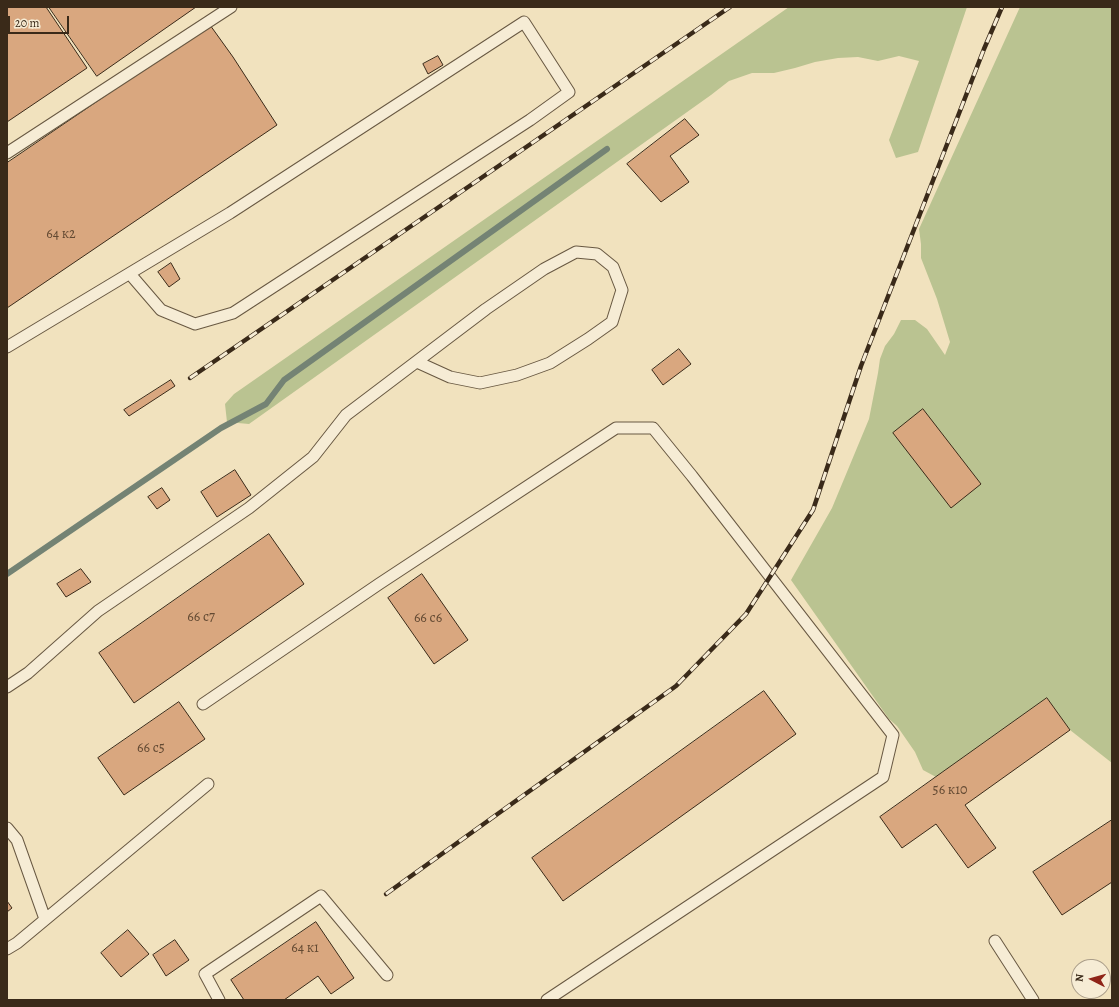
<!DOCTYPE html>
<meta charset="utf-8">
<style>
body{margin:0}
#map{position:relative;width:1119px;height:1007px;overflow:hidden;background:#f1e2be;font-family:Alegreya,serif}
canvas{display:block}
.frame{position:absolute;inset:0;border:8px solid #3a2a19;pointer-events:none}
.north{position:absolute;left:1071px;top:959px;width:40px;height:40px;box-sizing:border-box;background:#f6ecd5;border:1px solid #ab9e8a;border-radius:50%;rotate:276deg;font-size:11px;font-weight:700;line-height:16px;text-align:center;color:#3a2a19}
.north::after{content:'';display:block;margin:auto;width:14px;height:18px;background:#8f2418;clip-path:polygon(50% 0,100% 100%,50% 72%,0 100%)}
.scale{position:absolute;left:8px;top:16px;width:61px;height:18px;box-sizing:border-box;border:2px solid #3a2a19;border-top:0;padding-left:5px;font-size:12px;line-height:14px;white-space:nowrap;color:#3a2a19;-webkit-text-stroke:3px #f6ecd5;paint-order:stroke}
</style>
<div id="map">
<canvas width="1119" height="1007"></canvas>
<div class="frame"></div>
<div class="north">N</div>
<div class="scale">20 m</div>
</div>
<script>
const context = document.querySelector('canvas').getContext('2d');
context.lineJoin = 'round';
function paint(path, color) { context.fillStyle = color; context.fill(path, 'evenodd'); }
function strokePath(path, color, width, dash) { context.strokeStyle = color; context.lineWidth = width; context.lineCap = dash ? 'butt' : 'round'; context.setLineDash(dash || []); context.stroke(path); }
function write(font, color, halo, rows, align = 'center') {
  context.font = font + ' Alegreya,serif'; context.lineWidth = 4; context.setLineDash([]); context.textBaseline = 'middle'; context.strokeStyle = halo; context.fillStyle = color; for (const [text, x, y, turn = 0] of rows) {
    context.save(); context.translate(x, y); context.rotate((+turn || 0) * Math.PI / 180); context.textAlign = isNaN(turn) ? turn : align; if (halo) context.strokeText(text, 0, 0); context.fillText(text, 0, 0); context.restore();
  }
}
const green = new Path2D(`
 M789 7H967L918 152 896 158 889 140 919 61 899 56 878 61 858 57 838 58 815 62 795 68 774 73H752L729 81 711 95 249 424 227 422 225 404 234 394Z
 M1020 7H1112V763L1070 730 1047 698 936 777 923 770 915 752 897 726 889 719 791 580 832 508 869 419 878 373 880 359 885 346 894 334 901 320H915L927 329 945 355 950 342 937 299 921 258V244L919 229Z`);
const stream = new Path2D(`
 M7 574 221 428 266 404 284 380 607 149`);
const building = new Path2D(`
 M7 7H46L87 68 7 122Z
 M49 7H196L97 76Z
 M210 25 233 57 277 125 7 308V163Z
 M438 56 443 65 428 74 423 64Z
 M685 119 699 135 670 156 689 182 661 202 627 164Z
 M171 263 180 279 169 287 158 272Z
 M679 349 691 364 663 385 652 370Z
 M171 380 175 386 129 416 124 410Z
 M923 409 981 484 951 508 893 433Z
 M235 470 251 495 217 517 201 492Z
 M162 488 170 500 157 509 148 497Z
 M269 534 304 584 134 703 99 653Z
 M81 569 91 582 66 597 57 584Z
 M422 574 468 640 434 664 388 598Z
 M764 691 796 734 563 901 532 858Z
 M1047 698 1070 730 965 805 996 848 968 868 936 824 902 848 880 817Z
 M179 702 205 739 124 795 98 758Z
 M1112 820V882L1062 915 1033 872Z
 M7 901 12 908 7 912Z
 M316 922 354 978 331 994 318 976 284 1000H244L231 980Z
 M128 930 149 954 121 977 101 953Z
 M175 940 189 960 166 976 153 955Z`);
const lane = new Path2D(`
 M7 153 231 7
 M7 347 230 213 524 22 569 92 530 120 233 313 195 324 161 310 130 274
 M7 687 28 673 98 611 249 508 313 457 346 415 486 309 544 269 576 252 597 254 613 267 622 290 612 322 588 339 550 363 517 375 480 383 450 377 417 362
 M203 704 379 584 616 428H653L692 476 893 735 883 777 547 1000
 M7 828 17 840 45 919
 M995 941 1033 1000
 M7 949 17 943 208 784
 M219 1000 205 974 321 896 387 975`);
const rail = new Path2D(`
 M190 378 730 7
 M386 894 676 686 746 614 813 510 861 366 984 49 1002 7`);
const numberNames = [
 ["64 к2",61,235],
 ["66 с7",201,618],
 ["66 с6",428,619],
 ["66 с5",151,749],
 ["56 к10",950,791],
 ["64 к1",305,949]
];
paint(green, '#bac391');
strokePath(stream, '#748374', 6);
paint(building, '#d9a77f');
strokePath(building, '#3a2a19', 1);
strokePath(lane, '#685842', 13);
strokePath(lane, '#f6ecd5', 11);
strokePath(rail, '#3a2a19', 4.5);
strokePath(rail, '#f6ecd5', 3, [9]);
write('14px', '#624932', null, numberNames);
</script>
